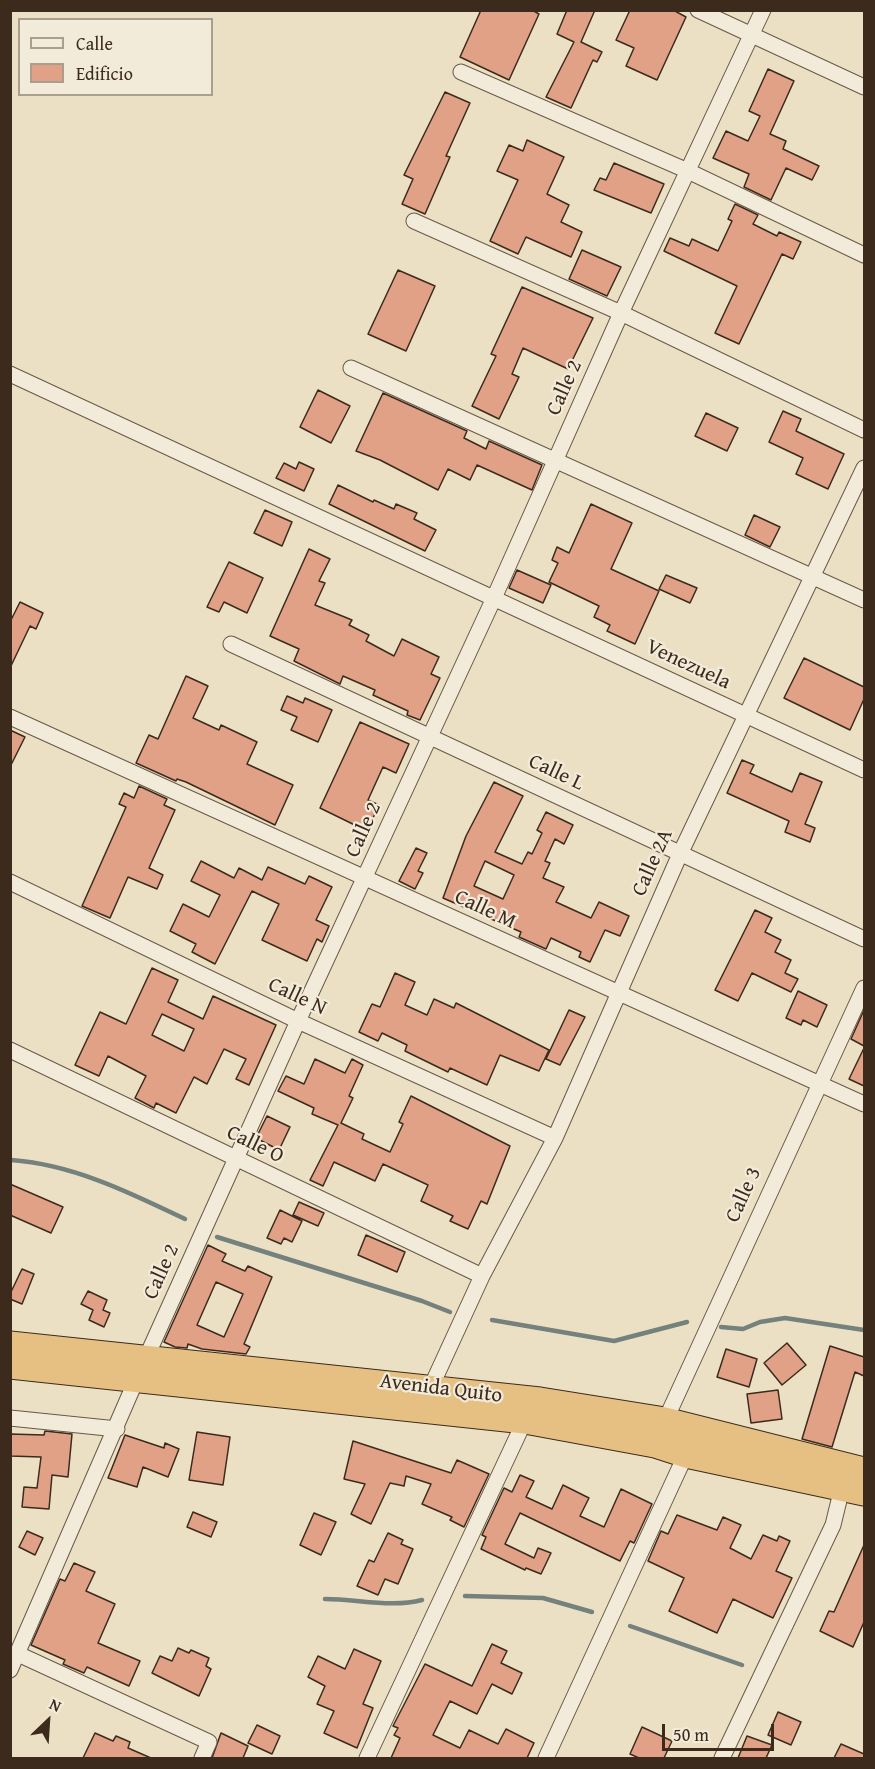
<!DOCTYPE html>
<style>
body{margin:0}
#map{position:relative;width:875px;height:1769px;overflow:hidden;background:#ece0c4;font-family:"Gentium Book Plus",serif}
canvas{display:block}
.frame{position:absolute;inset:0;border:12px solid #3c2b1d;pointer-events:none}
.legend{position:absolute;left:18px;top:18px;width:195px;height:78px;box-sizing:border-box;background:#f3ebd9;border:2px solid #aa9e8e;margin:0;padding:8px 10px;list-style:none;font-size:18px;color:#3c2b1d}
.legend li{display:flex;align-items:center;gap:12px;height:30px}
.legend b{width:30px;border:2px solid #aa9e8e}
.north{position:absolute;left:18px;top:1691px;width:60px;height:60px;-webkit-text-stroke:4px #f3ebd9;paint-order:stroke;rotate:25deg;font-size:16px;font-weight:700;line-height:24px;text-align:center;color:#3c2b1d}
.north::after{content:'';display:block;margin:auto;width:21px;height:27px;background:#3c2b1d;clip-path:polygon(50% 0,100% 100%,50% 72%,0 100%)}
.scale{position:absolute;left:662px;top:1724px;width:112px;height:27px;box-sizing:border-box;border:3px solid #3c2b1d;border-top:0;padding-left:8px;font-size:18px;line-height:21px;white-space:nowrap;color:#3c2b1d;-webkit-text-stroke:4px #f3ebd9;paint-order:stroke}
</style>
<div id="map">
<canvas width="875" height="1769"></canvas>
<div class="frame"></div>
<ul class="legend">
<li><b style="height:8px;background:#f3ebd9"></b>Calle</li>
<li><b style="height:16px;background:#e0a187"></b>Edificio</li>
</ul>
<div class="north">N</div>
<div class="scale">50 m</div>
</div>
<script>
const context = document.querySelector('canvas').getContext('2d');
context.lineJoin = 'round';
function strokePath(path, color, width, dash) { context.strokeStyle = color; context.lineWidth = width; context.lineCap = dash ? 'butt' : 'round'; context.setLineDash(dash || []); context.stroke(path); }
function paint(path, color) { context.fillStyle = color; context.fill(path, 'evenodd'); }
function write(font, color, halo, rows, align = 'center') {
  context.font = font + ' "Gentium Book Plus",serif'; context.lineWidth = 4.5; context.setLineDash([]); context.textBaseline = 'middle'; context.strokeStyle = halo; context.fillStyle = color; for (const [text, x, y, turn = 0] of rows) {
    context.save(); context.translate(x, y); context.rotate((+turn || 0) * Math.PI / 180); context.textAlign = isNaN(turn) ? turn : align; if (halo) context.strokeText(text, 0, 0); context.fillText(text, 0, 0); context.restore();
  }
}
const stream = new Path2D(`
 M11 1160C72 1164 131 1193 185 1219
 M217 1237 422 1301 450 1312
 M492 1320 614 1341 687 1322
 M721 1327 743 1329 760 1322 785 1318 864 1330
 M465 1596 543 1598 592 1612
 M325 1599C358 1599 391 1608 422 1600
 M630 1626 742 1665`);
const building = new Path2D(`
 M481 10H532L539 14 509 80 460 57Z
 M567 10H595L581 42 602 52 597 62 593 60 571 108 546 97 574 42 557 34Z
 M630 10H673L686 17 657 80 626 66 634 48 616 40Z
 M768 69 794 81 770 134 786 141 783 149 819 166 812 180 786 168 771 200 744 187 749 174 713 158 726 131 748 141 760 116 749 111Z
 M445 92 470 103 446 156 450 157 425 214 402 204 413 179 404 175Z
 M527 140 564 157 547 194 569 205 561 222 582 232 571 257 526 237 518 254 490 241 518 180 497 171 509 145 523 151Z
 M614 163 664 184 651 213 594 190 600 178 606 180Z
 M735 204 758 215 753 224 777 236 779 232 801 242 793 259 782 254 739 344 715 333 737 286 664 251 670 238 689 246 692 239 718 251 732 221 728 219Z
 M582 250 621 267 607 296 569 279Z
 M398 270 435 286 406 351 368 334Z
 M522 287 593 318 568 369 523 348 512 374 519 377 499 419 472 406 496 356 491 354Z
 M318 390 350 406 331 443 300 427Z
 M383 393 467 431 464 438 486 449 489 441 542 465 532 490 477 465 470 480 448 469 438 490 380 460 356 451Z
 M783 411 801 419 796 431 844 454 828 489 796 474 803 458 769 442Z
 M706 413 738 428 727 451 695 436Z
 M299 462 314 469 304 491 276 478 284 463 296 469Z
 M338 485 373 502 374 500 394 509 396 504 417 513 414 519 436 530 425 551 329 504Z
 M591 504 632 523 611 569 659 591 635 644 607 631 610 625 594 617 599 606 549 582 558 563 552 560 557 547 569 553Z
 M265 510 292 522 282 546 254 533Z
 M754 515 780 527 770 547 745 535Z
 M309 549 330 559 319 581 325 583 315 605 352 620 349 625 369 635 366 641 394 656 402 639 439 657 431 674 440 678 420 720 407 715 408 711 373 695 375 690 343 676 340 684 294 661 299 649 270 636Z
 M229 562 263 578 247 613 224 602 219 612 207 607Z
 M517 570 551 585 543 603 509 588Z
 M666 575 697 588 690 603 659 589Z
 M20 602 43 613 36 629 30 626 10 668V622Z
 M804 658 864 687V699L850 730 784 698Z
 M186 676 208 686 193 718 219 730 221 725 257 742 247 764 293 785 275 825 186 782 177 779 176 781 136 763 149 735 158 739Z
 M287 696 303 703 305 698 332 710 318 742 291 730 297 717 281 710Z
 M360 722 409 744 396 773 383 767 368 800 379 805 367 831 320 808Z
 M10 730 25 737 10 767Z
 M742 760 754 765 750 773 792 792 800 773 822 782 805 824 815 828 810 842 785 832 789 821 727 793Z
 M494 782 523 796 495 852 522 864 528 852 532 854 542 833 537 830 546 812 573 825 564 844 555 839 545 861 550 863 543 878 564 887 556 902 591 918 599 902 629 916 620 936 605 930 590 962 579 957 581 952 551 938 546 949 519 937 521 932 443 898 466 836ZM485 861 514 875 503 899 474 886Z
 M139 786 167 799 164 805 175 810 149 868 163 875 157 889 128 877 110 918 82 906 126 807 119 804 124 793 134 798Z
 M416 848 427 853 418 871 423 873 415 889 399 881Z
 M201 861 234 878 239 868 262 880 268 867 305 884 309 876 332 887 316 920 329 926 322 942 317 939 307 961 262 940 279 904 252 891 215 964 192 952 196 944 170 931 183 904 209 917 220 895 191 881Z
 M755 910 772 918 765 932 781 940 775 952 791 960 785 973 798 979 791 992 752 973 738 1001 715 990Z
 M152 968 178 980 168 1002 203 1019 213 996 276 1025 249 1085 236 1079 246 1059 224 1049 207 1084 194 1077 176 1113 156 1103 154 1108 135 1098 146 1076 108 1056 99 1076 75 1065 100 1012 126 1024ZM162 1014 194 1029 184 1051 152 1035Z
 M395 973 415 982 405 1005 427 1015 434 999 454 1008 456 1003 549 1050 539 1071 500 1055 487 1085 450 1068 448 1072 405 1051 407 1045 382 1033 378 1041 359 1032 372 1004 380 1007Z
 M798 991 827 1005 817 1027 803 1020 801 1025 786 1018Z
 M569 1010 585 1017 560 1065 546 1059Z
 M864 1010V1046L851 1039Z
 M864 1048V1086L849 1079Z
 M315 1059 345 1073 352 1059 363 1065 349 1096 353 1098 341 1123 364 1134 362 1139 390 1152 403 1124 399 1122 411 1096 510 1146 487 1204 481 1201 468 1229 450 1221 453 1216 421 1201 428 1185 383 1164 375 1181 334 1162 323 1186 310 1180 338 1125 312 1114 314 1108 278 1091 286 1076 304 1084Z
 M267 1116 290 1127 279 1150 256 1138Z
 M10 1184 63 1207 51 1233 10 1215Z
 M299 1202 324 1213 318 1226 293 1215Z
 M280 1210 302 1221 292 1242 284 1238 281 1244 267 1238Z
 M366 1235 405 1252 397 1272 358 1255Z
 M208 1245 226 1254 222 1261 245 1271 248 1266 272 1277 244 1344 250 1347 246 1354 202 1349 188 1344 187 1348 175 1347 164 1342ZM216 1282 243 1294 224 1337 197 1325Z
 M22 1269 34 1274 22 1304 10 1299V1294Z
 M88 1291 107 1300 103 1310 110 1313 104 1327 89 1320 93 1310 81 1304Z
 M787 1343 806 1365 782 1385 764 1363Z
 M830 1346 864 1357V1376L855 1372 832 1447 802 1439Z
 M726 1349 757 1359 749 1387 717 1377Z
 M778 1390 782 1419 751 1423 747 1394Z
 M45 1431 72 1434 68 1477 52 1475 49 1509 22 1507 24 1487 37 1488 41 1457 10 1456V1434L44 1435Z
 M197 1432 230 1437 223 1485 189 1480Z
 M125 1435 164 1448 165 1443 179 1449 168 1477 143 1467 137 1487 108 1478Z
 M353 1441 451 1473 457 1460 489 1474 464 1527 450 1520 452 1517 422 1504 431 1484 406 1476 404 1486 390 1483 371 1524 351 1514 365 1484 344 1479Z
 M520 1475 534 1481 526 1497 552 1509 563 1485 589 1498 580 1516 604 1527 621 1489 652 1504 634 1543 630 1541 620 1561 520 1513 505 1544 534 1558 538 1548 551 1553 541 1574 526 1568 525 1570 481 1549 486 1537 482 1535 504 1488 512 1492Z
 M193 1512 217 1522 211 1537 187 1527Z
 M314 1513 336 1522 321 1555 300 1545Z
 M677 1515 717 1530 723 1517 741 1525 730 1548 751 1559 763 1535 777 1541 779 1536 790 1541 776 1571 792 1578 773 1618 733 1599 717 1633 669 1611 684 1578 648 1561 661 1531 668 1534Z
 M27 1531 43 1538 35 1555 19 1547Z
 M388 1533 403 1540 401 1544 413 1549 398 1584 385 1579 378 1595 357 1586 369 1560 374 1562Z
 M864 1545V1622L853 1647 820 1631 829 1611 834 1612Z
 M74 1563 95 1572 86 1591 115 1604 98 1643 140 1661 129 1686 87 1667 84 1673 63 1664 65 1660 31 1645 60 1579 65 1581Z
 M492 1644 507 1651 501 1663 522 1673 512 1694 492 1684 477 1714 450 1701 433 1735 460 1748 469 1730 498 1744 506 1729 534 1743 527 1758H391L400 1738 394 1735 398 1728 393 1726 425 1664 472 1686Z
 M178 1648 189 1653 191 1650 209 1658 206 1666 211 1669 199 1696 152 1673 160 1656 172 1661Z
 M354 1649 381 1661 363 1704 373 1708 357 1748 324 1733 334 1711 317 1704 325 1686 308 1677 318 1656 345 1669Z
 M778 1712 801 1722 791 1745 768 1735Z
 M257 1725 280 1736 272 1754 248 1743Z
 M642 1727 672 1741 664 1758H639L630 1754Z
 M95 1733 113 1741 116 1736 130 1742 128 1748 151 1758H83Z
 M221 1733 248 1746 243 1758H212Z
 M747 1736 772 1745 766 1758H738Z
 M841 1744 864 1754V1758H834Z`);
const street = new Path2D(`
 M698 10 864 87
 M461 72 688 171 864 255
 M414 221 621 313 864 430
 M351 368 864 600
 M10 374 864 770
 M231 644 864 939
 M10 717 864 1104
 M10 882 298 1021 555 1138
 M10 1050 482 1276
 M431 1387 482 1276 555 1138 680 854 864 468
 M10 1418 117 1429
 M665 1421 864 988
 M18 1654 209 1742 202 1758
 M10 1670 137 1378 298 1021 494 598 621 313 763 10
 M367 1758 525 1420
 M546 1758 686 1454
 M722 1758 833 1525 842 1488`);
const highway = new Path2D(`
 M10 1345 540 1401 665 1421 864 1471
 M10 1365 525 1420 655 1444 686 1454 864 1492`);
const streetNames = [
 ["Calle 2",565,388,-66],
 ["Venezuela",688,665,25],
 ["Calle L",556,773,25],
 ["Calle 2",364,830,-66],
 ["Calle 2A",653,863,-66],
 ["Calle M",485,910,25],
 ["Calle N",297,997,25],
 ["Calle O",255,1145,26],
 ["Calle 3",744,1195,-66],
 ["Calle 2",162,1272,-66],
 ["Avenida Quito",441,1389,7]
];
strokePath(stream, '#74817c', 4.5);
paint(building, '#e0a187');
strokePath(building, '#3c2b1d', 1.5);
strokePath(street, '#685847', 17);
strokePath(highway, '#3c2b1d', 29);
strokePath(street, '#f3ebd9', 15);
strokePath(highway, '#e6c082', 27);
write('21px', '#3c2b1d', '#f3ebd9', streetNames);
</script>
